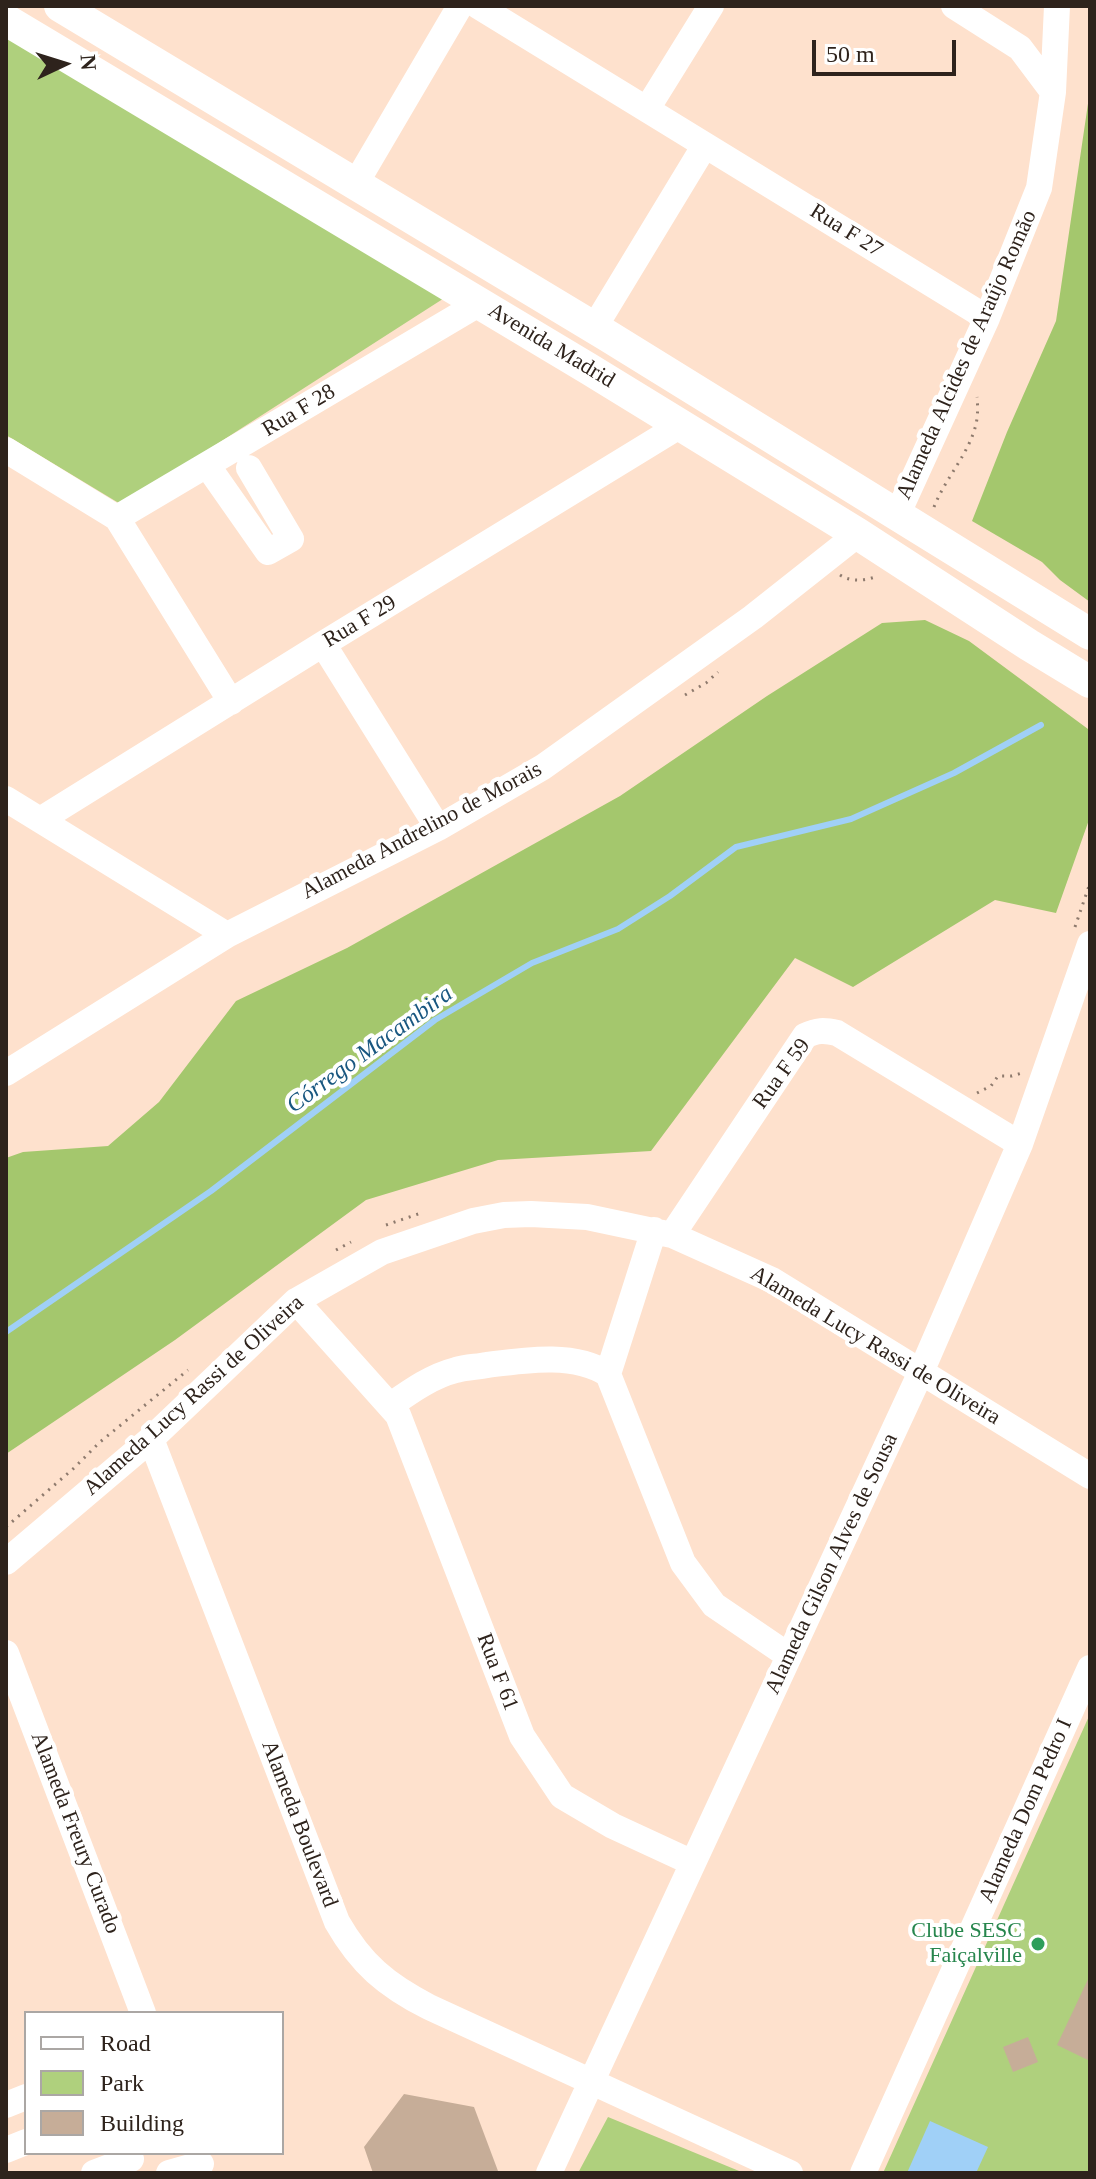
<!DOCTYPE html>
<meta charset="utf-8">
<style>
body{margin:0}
#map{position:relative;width:1096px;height:2179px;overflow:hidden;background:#fee1cd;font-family:Georgia,serif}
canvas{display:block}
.frame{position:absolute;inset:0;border:8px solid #2e231c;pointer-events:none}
.legend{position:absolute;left:24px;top:2011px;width:260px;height:144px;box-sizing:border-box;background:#fff;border:2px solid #aba7a4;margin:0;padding:10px 14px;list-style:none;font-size:24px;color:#2e231c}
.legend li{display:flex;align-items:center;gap:16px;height:40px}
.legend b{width:40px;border:2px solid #aba7a4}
.north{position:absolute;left:24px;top:24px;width:80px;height:80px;-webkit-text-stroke:6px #fff;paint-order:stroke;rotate:86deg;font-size:22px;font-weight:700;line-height:32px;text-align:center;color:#2e231c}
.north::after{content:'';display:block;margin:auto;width:28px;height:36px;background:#2e231c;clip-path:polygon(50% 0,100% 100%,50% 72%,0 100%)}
.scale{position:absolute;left:812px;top:40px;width:144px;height:36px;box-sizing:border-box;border:4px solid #2e231c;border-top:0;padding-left:10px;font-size:24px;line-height:28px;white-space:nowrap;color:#2e231c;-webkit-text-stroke:6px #fff;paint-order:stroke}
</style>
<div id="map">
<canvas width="1096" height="2179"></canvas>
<div class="frame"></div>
<ul class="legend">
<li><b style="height:10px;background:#fff"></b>Road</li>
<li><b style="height:22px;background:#afd07d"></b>Park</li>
<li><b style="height:22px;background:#c6ad98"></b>Building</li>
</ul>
<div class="north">N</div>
<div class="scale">50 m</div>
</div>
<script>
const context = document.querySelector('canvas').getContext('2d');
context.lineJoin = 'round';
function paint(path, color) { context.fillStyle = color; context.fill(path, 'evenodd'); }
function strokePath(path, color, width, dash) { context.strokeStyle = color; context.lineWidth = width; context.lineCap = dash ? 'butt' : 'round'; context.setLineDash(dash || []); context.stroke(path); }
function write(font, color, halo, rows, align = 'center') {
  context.font = font + ' Georgia,serif'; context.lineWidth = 8; context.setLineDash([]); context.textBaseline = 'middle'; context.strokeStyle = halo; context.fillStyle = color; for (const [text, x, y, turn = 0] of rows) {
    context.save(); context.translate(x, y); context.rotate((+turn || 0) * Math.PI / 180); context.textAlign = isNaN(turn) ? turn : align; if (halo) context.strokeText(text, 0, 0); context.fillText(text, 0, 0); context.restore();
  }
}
const green = new Path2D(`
 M6 36 449 295 122 505 6 435Z
 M1090 1714V2173H883Z
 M608 2117 744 2173H578Z`);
const forest = new Path2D(`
 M1090 90V602L1060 580 1042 562 972 521 1007 432 1056 321Z
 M925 620 969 641 1088 729 1090 739V817L1056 913 995 900 853 987 795 958 651 1151 498 1160 366 1200 175 1340 6 1454V1158L23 1152 108 1146 159 1102 236 1001 347 948 620 796 767 696 882 623Z`);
const water = new Path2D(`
 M930 2121 988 2147 976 2173H907Z`);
const stream = new Path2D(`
 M6 1332 211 1191 435 1020 532 963 618 929 670 896 736 847 851 819 954 773 1041 725`);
const building = new Path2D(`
 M1090 1975V2061L1057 2045Z
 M1028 2037 1038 2062 1013 2072 1003 2047Z
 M404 2094 474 2107 498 2171 497 2173H373L364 2147Z`);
const path = new Path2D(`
 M934 507C945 479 967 456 975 428 978 418 978 407 977 397
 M840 575C851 582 863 581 875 577
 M685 695 706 683 718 672
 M1075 927 1090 883
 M977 1093 991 1086 998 1076H1012L1022 1073
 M386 1225 421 1213
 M336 1250 351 1242
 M6 1527 74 1468 100 1442 188 1370`);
const minor = new Path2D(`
 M478 6 987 318
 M954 6 1020 48 1053 92
 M647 109 711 6
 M356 183 460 6
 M594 328 705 145
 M6 450 117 518 231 702
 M207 465 268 552 291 539 249 468
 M898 513 987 318 1039 188 1053 92 1057 6
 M117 518 480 303
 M323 644 438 828
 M6 799 227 935
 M40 820 323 644 681 425
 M6 1073 227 935 438 828 543 767 753 617 858 534
 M672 1235 805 1036C817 1030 824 1030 837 1033L1020 1144
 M296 1301 398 1415 522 1736 562 1796 613 1826 693 1863
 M608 1374 654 1230
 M391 1405C411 1391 432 1376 456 1370 466 1367 477 1367 487 1365 525 1360 574 1352 608 1374L683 1563 714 1605 789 1656
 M151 1439 337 1922C361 1964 386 1985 429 2007L790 2173
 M6 1562 151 1439 296 1301 382 1252 473 1221 504 1215 531 1214 587 1217 672 1235 772 1280 1090 1476
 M6 1653 143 2013
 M6 2105 26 2097
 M6 2150 26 2142
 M94 2173 131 2159
 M169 2173 201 2164
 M549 2173 921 1372 1020 1144 1090 944
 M863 2173 1090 1668`);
const major = new Path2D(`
 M60 6 608 336 1090 634
 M6 20 589 369 858 534 1029 645 1090 682`);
const markers = [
 [1038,1944,8,"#2e9e5b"]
];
const streetNames = [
 ["Rua F 27",846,231,32],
 ["Avenida Madrid",551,346,31],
 ["Alameda Alcides de Araújo Romão",967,355,-66],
 ["Rua F 28",299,411,-31],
 ["Rua F 29",360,622,-31],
 ["Alameda Andrelino de Morais",422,831,-28],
 ["Rua F 59",782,1074,-54],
 ["Alameda Lucy Rassi de Oliveira",875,1346,31],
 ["Alameda Lucy Rassi de Oliveira",194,1396,-42],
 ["Alameda Gilson Alves de Sousa",832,1564,-65],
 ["Rua F 61",497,1672,69],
 ["Alameda Dom Pedro I",1026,1811,-66],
 ["Alameda Boulevard",299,1824,69],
 ["Alameda Freury Curado",75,1833,69]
];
const leisureNames = [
 ["Clube SESC",1022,1931],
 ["Faiçalville",1022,1956]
];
const waterNames = [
 ["Córrego Macambira",370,1050,-36]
];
paint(green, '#afd07d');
paint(forest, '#a4c76d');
paint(water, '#a0d0f7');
strokePath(stream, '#a0d0f7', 6);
paint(building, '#c6ad98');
strokePath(path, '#8e7a6d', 3, [2, 6]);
strokePath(minor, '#fff', 26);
strokePath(major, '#fff', 32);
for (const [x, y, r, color] of markers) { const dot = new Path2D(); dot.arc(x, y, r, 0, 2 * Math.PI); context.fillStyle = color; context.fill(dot); strokePath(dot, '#fff', 3); }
write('22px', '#2e231c', '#fff', streetNames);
write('22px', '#27864d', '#fff', leisureNames, 'right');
write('italic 24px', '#195780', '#fff', waterNames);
</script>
